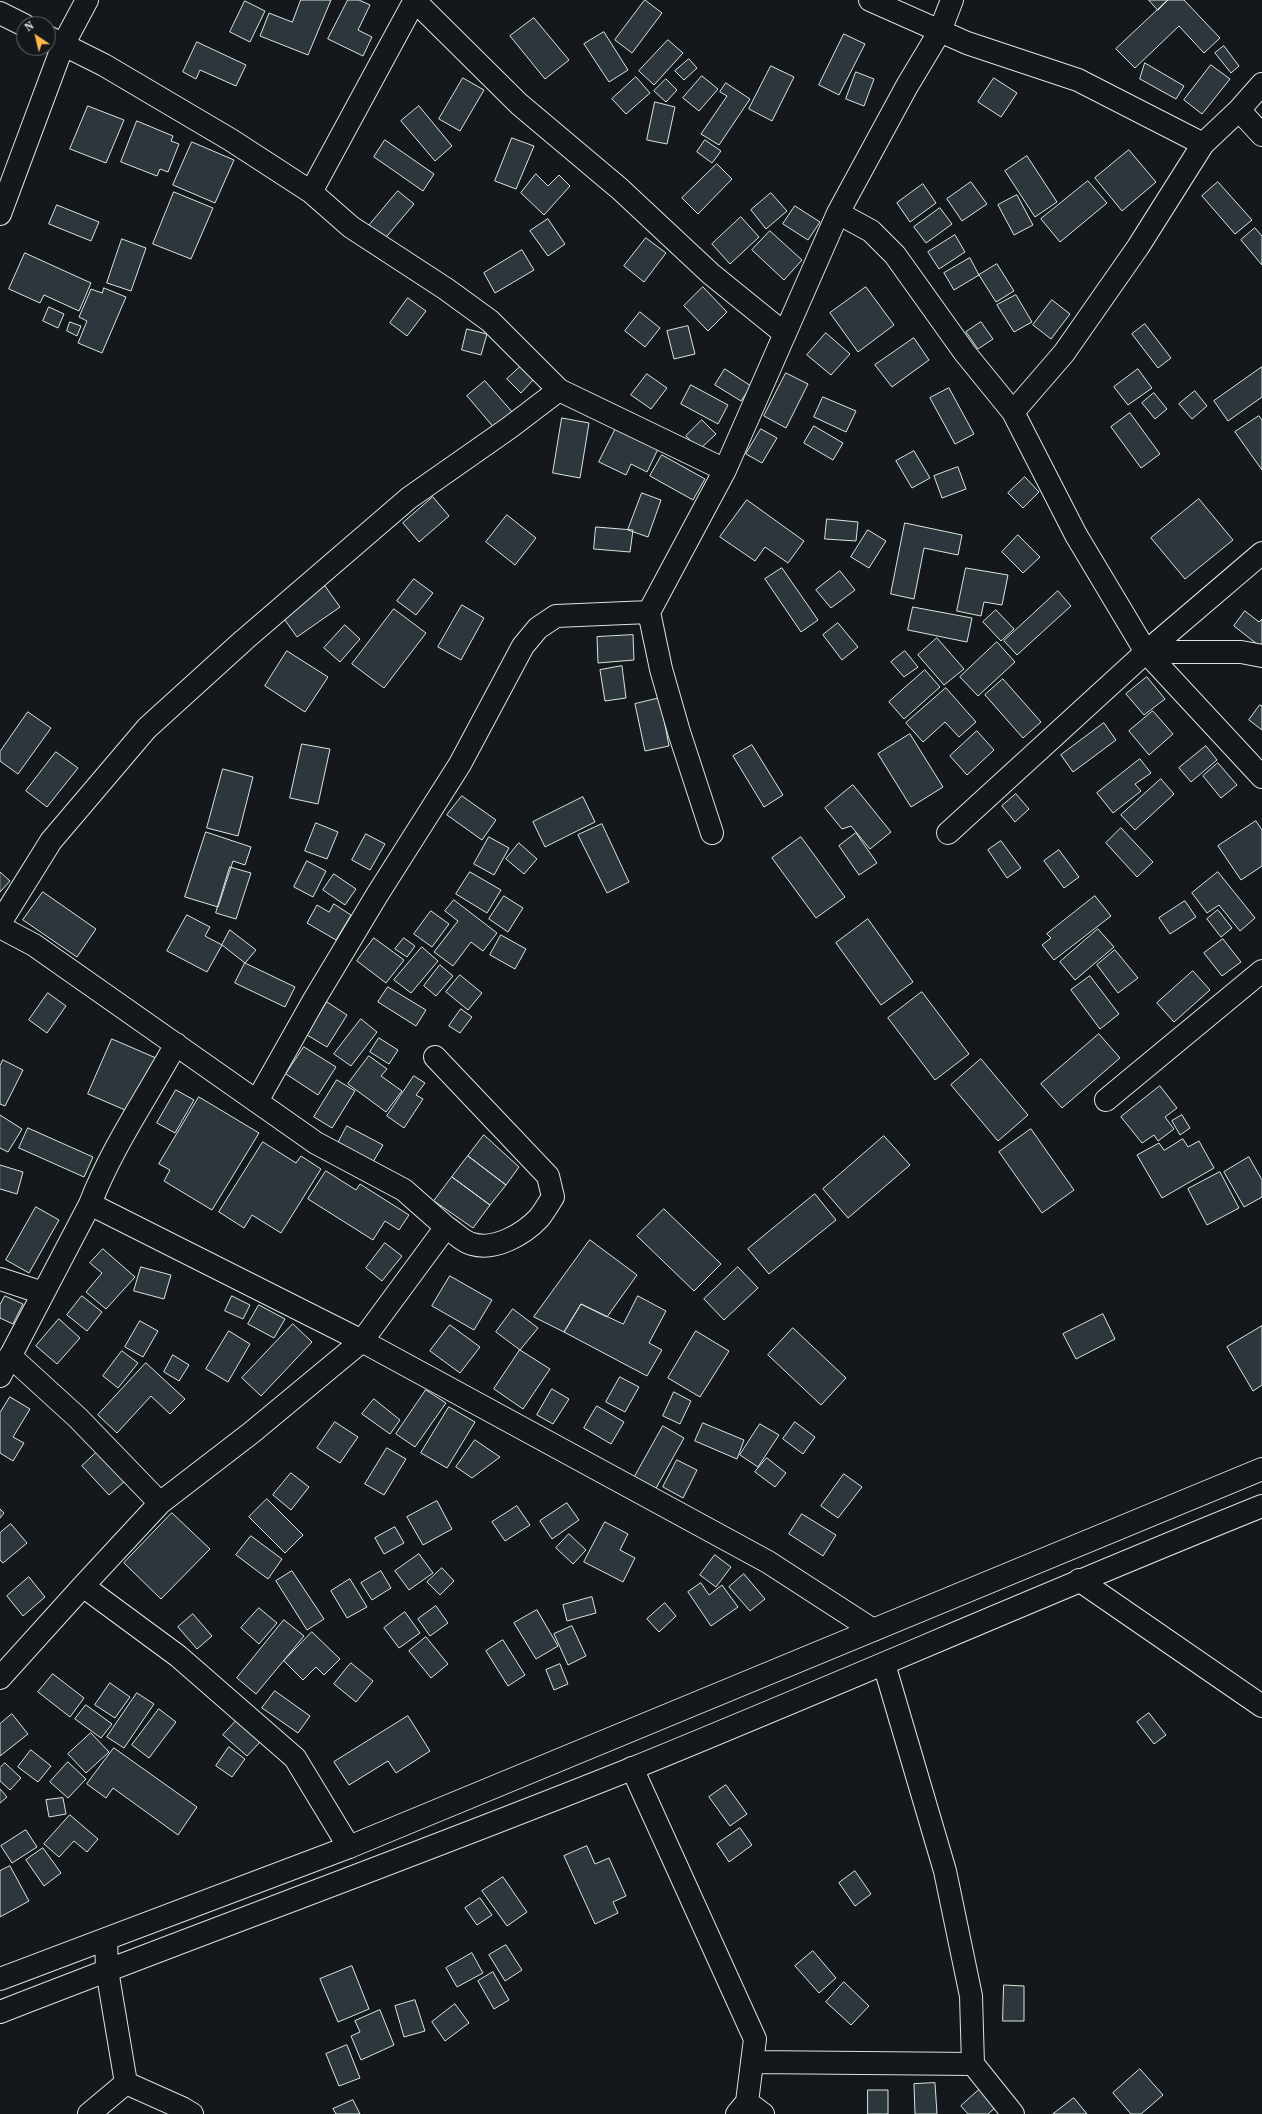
<!DOCTYPE html>
<style>
body{margin:0}
#map{position:relative;width:1262px;height:2114px;overflow:hidden;background:#14181c;font-family:"Source Serif 4",serif}
canvas{display:block}
.north{position:absolute;left:16px;top:16px;width:40px;height:40px;box-sizing:border-box;background:#14181c;border:1px solid #626a69;border-radius:50%;rotate:325deg;font-size:11px;font-weight:700;line-height:16px;text-align:center;color:#d8e6dc}
.north::after{content:'';display:block;margin:auto;width:14px;height:18px;background:#ffb74d;clip-path:polygon(50% 0,100% 100%,50% 72%,0 100%)}
</style>
<div id="map">
<canvas width="1262" height="2114"></canvas>
<div class="north">N</div>
</div>
<script>
const context = document.querySelector('canvas').getContext('2d');
context.lineJoin = 'round';
function paint(path, color) { context.fillStyle = color; context.fill(path, 'evenodd'); }
function strokePath(path, color, width, dash) { context.strokeStyle = color; context.lineWidth = width; context.lineCap = dash ? 'butt' : 'round'; context.setLineDash(dash || []); context.stroke(path); }
const building = new Path2D(`
 M301 0H331L308 55 260 36 269 13 292 22Z
 M348 0H359L370 5 358 30 372 37 363 56 328 39Z
 M645 0 662 13 632 53 615 40Z
 M1149 0H1168L1158 10Z
 M1168 0H1184L1220 38 1204 53 1179 26 1135 68 1116 49Z
 M245 1 265 11 250 42 230 32Z
 M534 18 569 60 545 79 510 36Z
 M604 32 628 70 609 82 584 44Z
 M844 34 865 44 839 95 819 85Z
 M668 40 683 53 654 85 639 71Z
 M197 42 246 65 236 86 200 70 196 79 183 72Z
 M1224 46 1239 66 1231 73 1215 53Z
 M689 59 697 68 684 80 675 71Z
 M1145 63 1184 86 1176 99 1140 79Z
 M1211 65 1230 79 1202 114 1184 100Z
 M771 66 794 77 772 121 749 109Z
 M856 72 874 79 864 106 846 99Z
 M702 76 718 89 699 111 683 98Z
 M636 77 650 93 626 114 612 99Z
 M463 78 484 90 460 131 439 119Z
 M994 78 1017 93 1001 117 978 102Z
 M666 79 677 90 666 102 654 91Z
 M726 83 750 99 719 145 701 134 727 96 720 92Z
 M655 102 675 107 667 144 647 140Z
 M88 106 124 120 106 163 70 149Z
 M419 106 452 146 435 161 401 121Z
 M137 121 173 136 171 141 179 144 168 172 160 169 157 176 121 162Z
 M512 138 534 146 516 189 495 181Z
 M385 140 434 174 423 191 374 157Z
 M705 140 721 151 712 163 697 152Z
 M192 142 234 160 215 203 173 185Z
 M1129 150 1156 182 1122 211 1095 178Z
 M1027 156 1057 202 1035 217 1005 171Z
 M717 164 732 179 698 214 682 198Z
 M536 174 548 186 559 175 570 186 544 215 521 193Z
 M1088 181 1107 203 1060 242 1041 219Z
 M971 182 987 204 962 221 947 199Z
 M1218 182 1252 220 1235 234 1202 196Z
 M923 184 936 203 910 222 897 203Z
 M398 191 414 204 382 242 367 228Z
 M174 192 213 208 191 259 153 244Z
 M771 193 787 211 766 229 751 210Z
 M1017 195 1033 225 1014 235 998 205Z
 M57 205 99 222 91 241 49 224Z
 M795 206 820 222 808 240 783 224Z
 M940 208 952 224 926 243 914 227Z
 M741 217 759 237 730 264 712 244Z
 M548 219 565 244 548 256 530 231Z
 M1255 228 1262 236V265L1241 240Z
 M770 231 802 260 784 280 752 250Z
 M955 235 965 252 939 269 928 252Z
 M646 238 666 253 644 282 624 266Z
 M122 239 146 248 131 291 107 283Z
 M522 250 534 270 495 293 484 273Z
 M25 253 91 283 79 311 44 295 40 303 9 289Z
 M970 258 979 275 954 290 944 273Z
 M997 264 1014 291 996 302 979 275Z
 M703 287 727 312 708 331 684 306Z
 M866 287 894 325 858 352 830 313Z
 M104 288 126 297 102 353 78 343 87 321 79 317 91 289 102 293Z
 M1016 295 1032 322 1014 332 997 305Z
 M408 298 426 311 407 336 390 323Z
 M1052 300 1070 314 1051 339 1033 325Z
 M49 307 64 314 58 328 43 321Z
 M640 312 660 328 645 347 625 331Z
 M70 322 81 326 77 336 67 331Z
 M981 322 993 339 978 349 966 332Z
 M1145 324 1171 358 1158 368 1132 334Z
 M688 326 695 354 674 359 667 331Z
 M467 329 487 334 481 355 462 350Z
 M826 333 850 354 831 375 807 355Z
 M914 338 929 360 892 387 875 365Z
 M521 366 534 379 521 393 507 379Z
 M1262 367V397L1228 421 1214 401Z
 M725 369 751 386 741 401 715 385Z
 M1138 369 1152 388 1128 405 1114 387Z
 M786 373 808 384 786 428 764 416Z
 M647 374 667 388 651 409 631 395Z
 M485 381 514 414 496 430 467 396Z
 M691 385 728 405 718 424 681 404Z
 M949 388 974 434 955 444 930 398Z
 M1195 391 1207 406 1192 419 1179 404Z
 M1154 393 1167 409 1155 419 1142 403Z
 M823 397 856 411 846 432 814 417Z
 M1130 413 1160 454 1141 468 1111 427Z
 M1259 416 1262 420V470L1235 432Z
 M562 418 589 423 580 478 553 473Z
 M702 420 716 434 699 450 686 436Z
 M814 426 843 443 833 460 804 443Z
 M616 428 658 449 647 472 631 464 626 475 599 462Z
 M761 429 777 438 762 463 746 454Z
 M914 451 930 478 912 488 896 461Z
 M662 455 705 479 693 500 650 476Z
 M958 467 966 489 942 498 934 476Z
 M1025 477 1039 492 1023 508 1008 493Z
 M642 493 661 500 648 537 628 530Z
 M433 497 449 516 419 542 403 523Z
 M1199 499 1233 540 1185 579 1151 538Z
 M747 500 804 541 788 563 765 547 755 561 720 537Z
 M507 515 536 538 515 565 486 542Z
 M827 519 858 522 856 541 825 539Z
 M905 523 962 535 958 555 924 548 914 599 891 594Z
 M596 527 633 530 630 552 594 549Z
 M868 530 886 541 869 568 851 557Z
 M1018 535 1040 557 1023 573 1002 552Z
 M782 568 818 620 801 632 765 579Z
 M966 568 1008 575 1002 605 984 602 981 616 957 611Z
 M840 571 855 590 831 608 816 590Z
 M414 579 433 593 416 615 397 601Z
 M325 586 340 607 297 637 282 616Z
 M1058 591 1071 606 1017 655 1004 641Z
 M462 605 484 618 461 660 438 647Z
 M913 607 972 618 967 642 908 630Z
 M394 609 426 633 384 688 352 664Z
 M996 610 1014 629 1001 641 983 622Z
 M1245 611 1259 622 1262 619V648L1234 626Z
 M838 623 858 647 842 660 823 635Z
 M345 625 360 639 340 662 324 648Z
 M633 635 634 660 598 663 597 637Z
 M937 638 964 669 944 685 918 655Z
 M997 642 1015 662 978 696 960 677Z
 M287 651 328 677 305 712 265 686Z
 M905 651 918 667 904 677 891 662Z
 M622 666 626 698 605 701 600 670Z
 M925 670 940 687 904 719 889 702Z
 M1147 677 1165 699 1144 715 1126 694Z
 M1003 679 1041 722 1023 738 985 695Z
 M946 688 976 722 959 737 945 722 923 742 906 723Z
 M660 698 669 746 645 751 635 704Z
 M1260 705 1262 706V730L1249 720Z
 M1153 711 1173 734 1149 755 1129 731Z
 M28 712 51 728 18 774 0 761V752Z
 M1104 723 1116 740 1073 772 1061 755Z
 M977 731 994 750 967 775 950 756Z
 M910 734 943 787 911 807 878 754Z
 M302 744 330 749 318 804 290 798Z
 M752 745 783 795 764 807 733 756Z
 M1206 746 1217 760 1191 782 1179 768Z
 M56 752 78 768 47 807 26 791Z
 M1140 759 1151 773 1135 784 1141 791 1113 813 1097 793Z
 M1218 763 1237 785 1221 798 1203 776Z
 M223 769 253 777 238 836 207 828Z
 M1161 779 1174 794 1135 830 1121 815Z
 M853 785 891 832 870 849 851 826 842 829 825 808Z
 M1016 794 1029 809 1015 822 1002 806Z
 M462 796 496 820 482 840 447 815Z
 M583 797 595 822 545 847 533 822Z
 M1256 821 1262 830V866L1241 880 1218 846Z
 M316 823 338 832 327 859 305 851Z
 M602 824 629 882 607 893 578 835Z
 M1121 828 1153 862 1137 877 1106 843Z
 M206 832 251 847 245 865 233 861 218 907 185 897Z
 M856 833 877 863 859 875 839 846Z
 M366 834 385 844 370 870 352 860Z
 M489 837 509 848 494 875 474 864Z
 M801 837 845 897 816 918 772 858Z
 M1001 841 1021 868 1007 878 988 850Z
 M519 843 537 859 524 874 506 859Z
 M1059 850 1079 877 1064 888 1044 861Z
 M307 861 326 871 313 897 294 887Z
 M230 867 251 873 236 919 216 913Z
 M0 872 10 881 0 892Z
 M470 872 501 890 487 913 456 894Z
 M1218 872 1255 918 1240 931 1219 905 1207 913 1192 893Z
 M334 874 356 889 345 905 323 890Z
 M43 892 96 929 77 957 23 920Z
 M504 896 523 908 508 932 489 919Z
 M1095 896 1111 916 1054 960 1042 945 1051 938 1047 934Z
 M454 900 497 933 483 951 471 942 453 966 434 952 458 921 445 911Z
 M1185 901 1196 917 1170 934 1159 918Z
 M334 904 351 915 336 940 307 923 317 905 329 912Z
 M1218 910 1232 928 1221 937 1207 919Z
 M431 911 449 924 432 947 414 934Z
 M187 915 210 927 205 936 222 945 207 972 167 951Z
 M868 919 913 982 881 1005 836 943Z
 M1098 929 1114 947 1075 980 1060 962Z
 M230 930 256 950 245 963 222 945Z
 M501 935 526 949 515 969 490 955Z
 M374 938 404 960 386 983 357 961Z
 M404 938 415 946 407 957 395 949Z
 M1223 939 1241 962 1222 976 1204 953Z
 M422 947 438 961 411 993 394 980Z
 M1115 950 1138 978 1118 993 1097 965Z
 M245 963 295 987 285 1007 235 983Z
 M440 965 453 976 436 996 424 986Z
 M1193 971 1210 990 1174 1022 1157 1003Z
 M460 975 482 993 468 1010 446 992Z
 M1090 976 1119 1014 1100 1029 1071 990Z
 M388 987 426 1010 416 1026 378 1002Z
 M922 992 969 1054 935 1080 888 1018Z
 M48 993 66 1006 47 1033 29 1020Z
 M327 1002 347 1015 327 1047 307 1035Z
 M461 1009 472 1017 460 1033 449 1026Z
 M361 1019 377 1032 351 1066 334 1054Z
 M1099 1034 1120 1058 1062 1108 1041 1084Z
 M379 1038 398 1050 389 1064 370 1052Z
 M112 1039 156 1058 132 1113 88 1094Z
 M304 1047 336 1067 318 1095 286 1074Z
 M369 1056 387 1069 381 1076 402 1091 386 1112 348 1084Z
 M981 1059 1028 1115 998 1141 951 1085Z
 M3 1060 23 1070 5 1106 0 1104V1066Z
 M414 1076 425 1083 416 1095 423 1099 404 1128 387 1116Z
 M337 1080 355 1091 332 1128 314 1117Z
 M1160 1086 1177 1108 1165 1117 1174 1129 1158 1141 1154 1135 1142 1143 1121 1117Z
 M176 1090 194 1100 175 1133 157 1123Z
 M199 1097 259 1133 212 1210 164 1181 170 1170 159 1164Z
 M0 1115 22 1129 8 1152 0 1148Z
 M1182 1115 1190 1128 1180 1135 1172 1121Z
 M347 1126 383 1145 373 1162 338 1143Z
 M28 1128 93 1157 84 1177 19 1148Z
 M1031 1129 1074 1190 1042 1213 999 1152Z
 M484 1135 519 1167 506 1185 468 1156Z
 M884 1136 910 1165 848 1218 823 1189Z
 M1183 1139 1188 1147 1199 1141 1214 1168 1162 1198 1137 1155 1159 1143 1164 1150Z
 M263 1142 296 1163 301 1156 321 1169 281 1233 252 1215 244 1228 219 1212Z
 M468 1156 506 1185 490 1205 452 1177Z
 M1249 1157 1262 1180V1197L1244 1207 1224 1172Z
 M0 1165 23 1172 17 1194 0 1189Z
 M326 1171 356 1190 360 1184 409 1215 399 1230 385 1221 373 1240 308 1199Z
 M1220 1172 1239 1208 1207 1225 1188 1189Z
 M452 1177 490 1205 473 1228 434 1201Z
 M815 1194 836 1220 769 1274 748 1249Z
 M36 1207 59 1220 29 1273 6 1260Z
 M664 1209 721 1264 694 1291 637 1236Z
 M590 1240 637 1275 607 1317 581 1304 564 1332 534 1317Z
 M385 1243 402 1256 382 1281 366 1268Z
 M103 1249 135 1277 106 1309 86 1292 102 1273 90 1263Z
 M141 1267 171 1275 164 1299 134 1291Z
 M738 1267 758 1288 724 1320 704 1299Z
 M450 1276 492 1300 474 1330 432 1306Z
 M5 1296 23 1304 13 1324 0 1318V1305Z
 M82 1296 102 1312 87 1331 67 1315Z
 M232 1296 250 1305 243 1319 225 1311Z
 M638 1296 666 1311 649 1343 662 1350 647 1376 564 1332 581 1304 623 1324Z
 M259 1305 285 1319 274 1338 248 1324Z
 M513 1309 538 1328 520 1350 496 1332Z
 M1103 1314 1115 1339 1076 1359 1063 1334Z
 M59 1319 80 1338 57 1364 36 1346Z
 M140 1321 158 1331 143 1357 125 1347Z
 M293 1324 312 1342 261 1396 242 1378Z
 M450 1325 480 1347 460 1373 430 1351Z
 M1262 1326V1385L1253 1391 1227 1347Z
 M793 1328 846 1378 821 1405 768 1355Z
 M229 1331 250 1344 228 1382 206 1369Z
 M696 1331 729 1351 700 1397 668 1378Z
 M520 1350 550 1369 523 1409 494 1389Z
 M122 1351 138 1363 118 1388 103 1376Z
 M173 1355 189 1365 179 1381 164 1372Z
 M146 1363 185 1399 170 1414 151 1396 117 1433 98 1415Z
 M620 1377 639 1387 625 1412 606 1402Z
 M552 1389 569 1399 553 1424 537 1415Z
 M426 1390 446 1403 415 1447 396 1434Z
 M674 1392 691 1401 680 1424 663 1416Z
 M10 1397 30 1409 13 1437 24 1443 13 1461 0 1453V1413Z
 M374 1399 400 1420 390 1434 362 1414Z
 M597 1406 624 1422 611 1444 584 1428Z
 M449 1407 475 1422 447 1468 421 1453Z
 M335 1422 358 1437 340 1463 317 1448Z
 M795 1422 815 1437 803 1454 783 1439Z
 M703 1423 744 1440 737 1459 695 1441Z
 M760 1424 779 1435 758 1467 740 1455Z
 M663 1426 684 1438 655 1490 634 1478Z
 M475 1440 500 1457 472 1478 456 1467Z
 M387 1448 406 1459 384 1495 365 1484Z
 M98 1451 125 1481 109 1495 82 1466Z
 M767 1458 786 1473 775 1487 755 1472Z
 M677 1460 697 1470 683 1498 663 1487Z
 M291 1473 309 1487 291 1510 273 1495Z
 M844 1474 862 1487 838 1518 821 1506Z
 M267 1499 303 1535 285 1553 249 1517Z
 M437 1501 452 1529 423 1545 407 1517Z
 M567 1503 579 1520 552 1539 540 1521Z
 M517 1506 530 1525 505 1541 492 1522Z
 M0 1509 4 1513 0 1518Z
 M172 1513 210 1549 161 1599 124 1563Z
 M802 1514 836 1535 823 1556 789 1534Z
 M605 1522 628 1534 620 1550 635 1558 623 1582 584 1562Z
 M11 1524 27 1543 3 1563 0 1560V1533Z
 M395 1527 404 1543 384 1554 375 1538Z
 M569 1534 586 1550 573 1564 556 1548Z
 M251 1536 282 1559 268 1579 236 1555Z
 M419 1554 433 1573 409 1590 395 1571Z
 M715 1555 731 1567 716 1587 700 1575Z
 M442 1568 454 1581 440 1595 427 1582Z
 M292 1571 324 1619 307 1630 276 1581Z
 M381 1571 391 1588 372 1600 361 1583Z
 M744 1574 765 1599 750 1611 729 1587Z
 M29 1577 45 1597 23 1616 7 1596Z
 M350 1579 367 1607 347 1618 331 1591Z
 M701 1583 709 1595 722 1585 738 1607 711 1626 688 1592Z
 M592 1597 596 1613 567 1621 563 1605Z
 M665 1603 676 1616 659 1632 647 1619Z
 M436 1606 448 1623 430 1636 418 1619Z
 M259 1608 277 1623 259 1644 241 1628Z
 M537 1610 558 1646 536 1659 514 1623Z
 M405 1612 420 1633 399 1648 384 1628Z
 M193 1614 212 1636 197 1649 178 1627Z
 M284 1620 304 1636 256 1694 237 1678Z
 M572 1626 586 1656 568 1665 554 1634Z
 M312 1632 340 1659 324 1675 316 1667 303 1680 284 1661Z
 M426 1637 448 1664 431 1678 409 1651Z
 M503 1640 525 1675 508 1686 486 1651Z
 M351 1663 373 1681 356 1702 334 1684Z
 M560 1664 568 1684 554 1690 546 1670Z
 M53 1674 84 1698 70 1717 38 1692Z
 M110 1683 130 1697 115 1718 95 1705Z
 M275 1691 310 1716 298 1733 262 1708Z
 M137 1693 154 1704 124 1748 107 1737Z
 M86 1705 112 1724 101 1738 75 1719Z
 M159 1709 176 1722 149 1758 132 1745Z
 M1149 1713 1166 1735 1154 1744 1137 1722Z
 M12 1714 28 1734 0 1756V1724Z
 M408 1716 430 1751 396 1773 388 1761 349 1785 334 1762Z
 M236 1721 260 1742 247 1756 223 1735Z
 M91 1733 109 1752 86 1773 68 1754Z
 M229 1747 245 1759 232 1777 216 1766Z
 M114 1748 197 1807 178 1835 113 1788 106 1798 87 1784Z
 M31 1750 51 1766 38 1782 18 1767Z
 M68 1762 86 1779 68 1798 50 1782Z
 M5 1763 21 1778 10 1790 0 1781V1768Z
 M726 1785 747 1814 730 1826 709 1797Z
 M0 1789 7 1797 0 1803Z
 M63 1798 66 1814 49 1817 46 1800Z
 M70 1815 98 1839 87 1852 74 1841 59 1857 44 1844Z
 M740 1828 752 1845 729 1862 717 1844Z
 M26 1830 37 1847 12 1863 1 1846Z
 M587 1846 595 1864 609 1858 626 1896 613 1902 618 1913 595 1924 564 1856Z
 M43 1848 61 1873 44 1886 26 1860Z
 M10 1866 29 1901 0 1917V1871Z
 M855 1871 871 1894 855 1906 839 1883Z
 M503 1877 527 1912 507 1926 482 1891Z
 M480 1898 492 1915 477 1925 465 1908Z
 M506 1945 522 1970 505 1981 489 1955Z
 M813 1951 836 1978 819 1993 795 1966Z
 M472 1953 483 1973 457 1987 446 1968Z
 M352 1966 369 2009 338 2022 320 1979Z
 M493 1972 509 2000 494 2009 478 1981Z
 M844 1982 869 2006 851 2025 826 2002Z
 M1004 1985 1024 1986V2021H1003Z
 M415 2000 425 2031 404 2037 395 2006Z
 M455 2004 469 2023 445 2041 432 2022Z
 M380 2010 394 2045 361 2060 351 2036 360 2032 355 2021Z
 M347 2045 360 2078 339 2086 326 2054Z
 M1140 2069 1163 2095 1141 2114H1131L1113 2093Z
 M935 2083 937 2114H915L914 2084Z
 M980 2089 997 2106 988 2114H968L961 2106Z
 M868 2090H888V2114H868Z
 M1074 2098 1087 2114H1053Z
 M353 2100 360 2114H336L333 2109Z`);
const minor = new Path2D(`
 M414 0 519 104 620 189 711 274 785 334
 M870 0 967 43 1078 80 1203 144
 M0 13 24 25
 M48 37 104 65 231 140 311 192 351 227 446 289 490 321 559 390 725 470
 M1239 110 1262 135
 M311 192 415 0
 M838 213 871 231 895 255 965 353 1013 412 1076 535 1146 652 1262 777
 M0 214 63 45 87 0
 M1013 412 1064 353 1138 247 1203 144 1239 110 1262 84
 M1146 652H1241L1262 656
 M712 833 679 732 661 669 649 612 725 470 838 213 907 86 940 31 952 0
 M948 833 1146 652 1262 553
 M0 923 51 841 147 728 244 640 409 498 509 428 559 390
 M0 927 34 945 316 1143 404 1190 446 1227
 M1106 1100 1262 971
 M257 1101 314 1000 377 895 460 764 523 646 538 628 556 616 649 612
 M90 1204 362 1341 768 1562 873 1630
 M0 1279 43 1293
 M10 1356 78 1418 160 1503
 M0 1376 90 1204C112 1147 147 1097 176 1044
 M1079 1580 1262 1706
 M83 1586 178 1656 295 1758 349 1847
 M884 1664 945 1871 971 1996 973 2064 1013 2114
 M0 1678 83 1586 160 1503 251 1433 362 1341 446 1227C454 1232 463 1242 472 1244 495 1251 524 1234 539 1218 544 1212 549 1203 553 1197L548 1176 435 1057
 M632 1768 755 2039 747 2102 737 2114
 M752 2062 973 2064
 M126 2083 182 2108 192 2114
 M747 2102 763 2114
 M89 2114 126 2083 107 1970 106 1940`);
const primary = new Path2D(`
 M0 1979 349 1847 1262 1469
 M0 2012C210 1930 422 1853 631 1769 842 1683 1051 1591 1262 1506`);
paint(building, '#2c363c');
strokePath(building, '#d8e6dc', 1);
strokePath(minor, '#d8e6dc', 24);
strokePath(primary, '#d8e6dc', 24);
strokePath(minor, '#14181c', 22);
strokePath(primary, '#14181c', 22);
</script>
